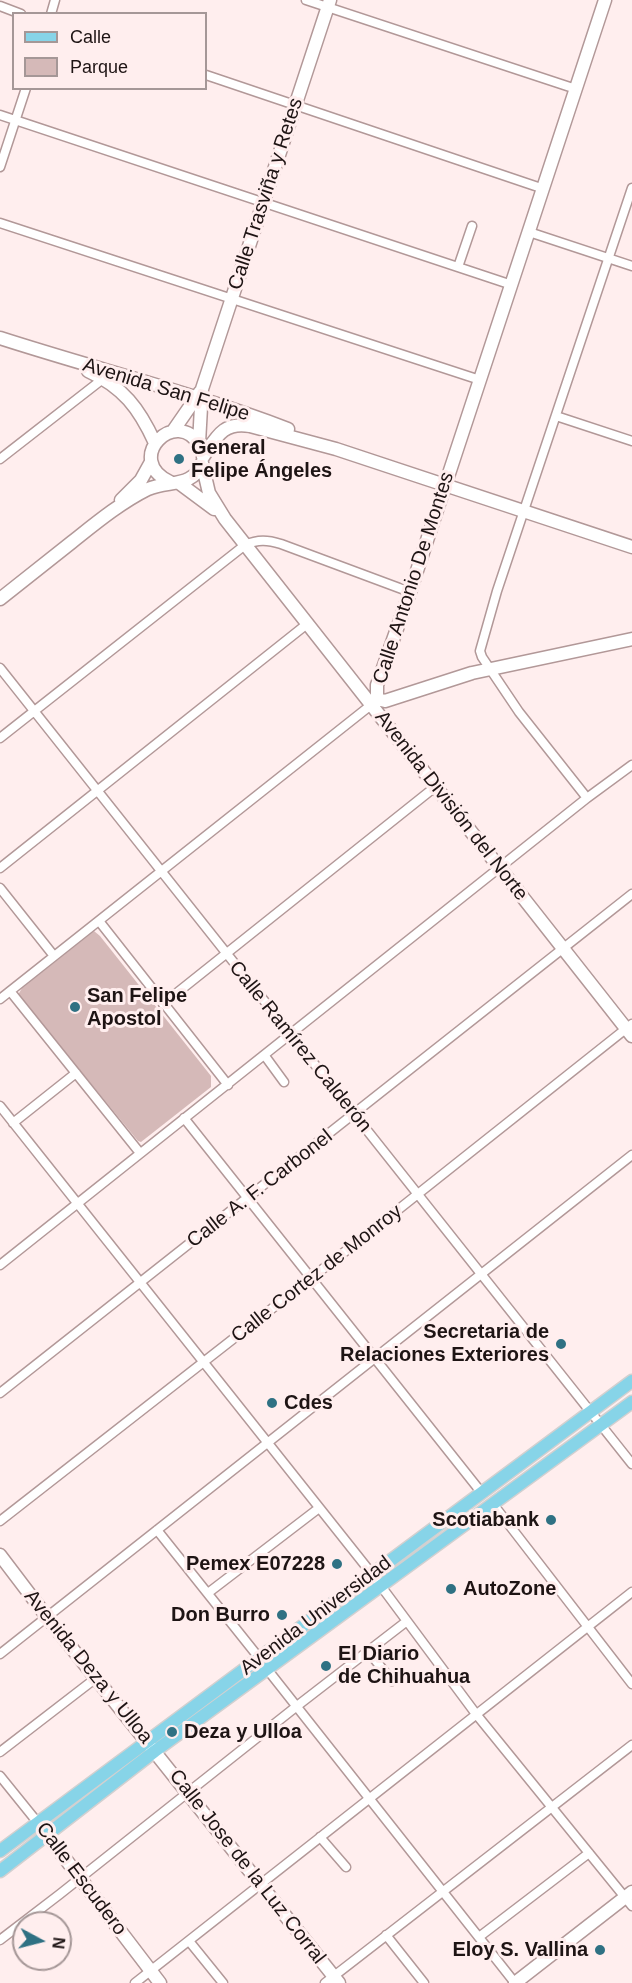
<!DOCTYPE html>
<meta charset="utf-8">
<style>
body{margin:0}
#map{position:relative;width:632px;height:1983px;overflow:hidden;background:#fee;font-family:Arial,sans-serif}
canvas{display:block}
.legend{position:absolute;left:12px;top:12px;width:195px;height:78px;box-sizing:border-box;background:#fee;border:2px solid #a59797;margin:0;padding:8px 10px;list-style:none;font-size:18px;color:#1e1414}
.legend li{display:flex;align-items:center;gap:12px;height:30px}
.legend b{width:30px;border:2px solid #a59797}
.north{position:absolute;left:12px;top:1911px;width:60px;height:60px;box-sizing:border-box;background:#fee;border:2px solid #a59797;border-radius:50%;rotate:97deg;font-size:16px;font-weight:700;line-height:24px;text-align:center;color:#1e1414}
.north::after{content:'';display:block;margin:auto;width:21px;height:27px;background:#2f7183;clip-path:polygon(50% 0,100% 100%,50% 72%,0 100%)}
</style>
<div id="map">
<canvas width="632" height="1983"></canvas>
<ul class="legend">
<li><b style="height:8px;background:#87d4e8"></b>Calle</li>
<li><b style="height:16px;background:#d5b9b8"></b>Parque</li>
</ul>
<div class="north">N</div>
</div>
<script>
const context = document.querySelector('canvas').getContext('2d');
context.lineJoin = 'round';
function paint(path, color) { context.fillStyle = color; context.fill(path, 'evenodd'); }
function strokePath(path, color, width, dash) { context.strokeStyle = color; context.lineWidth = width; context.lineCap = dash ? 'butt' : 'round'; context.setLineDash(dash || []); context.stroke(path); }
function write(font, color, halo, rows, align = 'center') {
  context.font = font + ' Arial,sans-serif'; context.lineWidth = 6; context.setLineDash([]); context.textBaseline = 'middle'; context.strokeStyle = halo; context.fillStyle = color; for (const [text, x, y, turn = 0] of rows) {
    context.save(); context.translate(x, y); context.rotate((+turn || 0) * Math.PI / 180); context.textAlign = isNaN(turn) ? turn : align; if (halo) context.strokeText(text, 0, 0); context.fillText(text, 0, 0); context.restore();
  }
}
const green = new Path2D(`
 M94 931 100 936 211 1076V1087L141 1142 138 1141 18 995 22 988Z`);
const street = new Path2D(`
 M306 0 576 89
 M0 6 21 14
 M51 14 55 0
 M206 75 544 189
 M0 115 512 285
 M0 167 26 88
 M0 223 480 380
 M529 232 632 266
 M458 267 472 226
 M556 416 632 441
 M0 459 104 378
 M0 668 632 1464
 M0 738 245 545C258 539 268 540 281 544L410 592
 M587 798 519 712 482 657 480 651 497 591 632 188
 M0 868 307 624
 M0 888 54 956
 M99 921 228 1085
 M10 991 140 1153
 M0 999 371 705
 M163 1004 435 787
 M265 1056 284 1082
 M0 1106 372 1574 476 1714 632 1906
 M184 1118 481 1492
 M13 1123 76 1073
 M0 1265 587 798 632 765
 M0 1393 632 894
 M493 1504 632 1684
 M0 1521 370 1232 632 1024
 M157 1530 260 1659
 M208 1593 319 1508
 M368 1651 392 1681
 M0 1654 632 1155
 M267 1669 515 1983
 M0 1752 96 1678
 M0 1776 38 1823
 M320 1837 346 1867
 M386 1935 424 1983
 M479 1937 589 1853
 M0 1940 60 1894 297 1706 407 1621
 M189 1941 223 1983
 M135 1983 632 1592
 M325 1983 632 1745`);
const secondary = new Path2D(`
 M0 338C96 369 194 393 288 429
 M88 371C123 387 139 408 155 443
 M173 431 200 392
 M199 443 202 389 330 0
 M203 457C216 438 223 421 250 426L336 449 632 547
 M202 463 209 493 225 519 632 1036
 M170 482C122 459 177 405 200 446
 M179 483 214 509
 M121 500 141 480 151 462
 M0 599C24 580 48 561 72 542 96 523 120 503 148 489 169 480 193 488 202 463
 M377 699V685L410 592 605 0
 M377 699 385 701 472 673 632 639
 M0 1555 47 1617 339 1983
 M38 1823 160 1983
 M515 1983 632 1892`);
const primary = new Path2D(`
 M0 1851 632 1381
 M0 1871 155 1751 632 1402`);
const markers = [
 [179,459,6,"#2f7183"],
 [75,1007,6,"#2f7183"],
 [561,1344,6,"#2f7183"],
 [272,1403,6,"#2f7183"],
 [551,1520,6,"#2f7183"],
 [337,1564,6,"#2f7183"],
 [451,1589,6,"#2f7183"],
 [282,1615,6,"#2f7183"],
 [326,1666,6,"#2f7183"],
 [172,1732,6,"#2f7183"],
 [600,1950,6,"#2f7183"]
];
const streetNames = [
 ["Calle Trasviña y Retes",266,194,-72],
 ["Avenida San Felipe",166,390,17],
 ["Calle Antonio De Montes",414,578,-72],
 ["Avenida División del Norte",451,806,52],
 ["Calle Ramírez Calderón",300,1047,51],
 ["Calle A. F. Carbonel",260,1189,-38],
 ["Calle Cortez de Monroy",317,1274,-38],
 ["Avenida Universidad",316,1616,-37],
 ["Avenida Deza y Ulloa",88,1667,51],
 ["Calle Jose de la Luz Corral",247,1867,52],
 ["Calle Escudero",81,1879,53]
];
const poiNames = [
 ["General",191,448],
 ["Felipe Ángeles",191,471],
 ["San Felipe",87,996],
 ["Apostol",87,1019],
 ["Secretaria de",549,1332,"right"],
 ["Relaciones Exteriores",549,1355,"right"],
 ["Cdes",284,1403],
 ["Scotiabank",539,1520,"right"],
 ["Pemex E07228",325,1564,"right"],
 ["AutoZone",463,1589],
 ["Don Burro",270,1615,"right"],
 ["El Diario",338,1654],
 ["de Chihuahua",338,1677],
 ["Deza y Ulloa",184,1732],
 ["Eloy S. Vallina",588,1950,"right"]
];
paint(green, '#d5b9b8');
strokePath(street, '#b29898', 11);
strokePath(secondary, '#b29898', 15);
strokePath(primary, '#d2d0d0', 15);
strokePath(street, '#fff', 8);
strokePath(secondary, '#fff', 12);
strokePath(primary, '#87d4e8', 12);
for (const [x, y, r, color] of markers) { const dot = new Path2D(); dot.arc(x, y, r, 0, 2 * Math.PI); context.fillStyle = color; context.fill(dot); strokePath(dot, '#fee', 2); }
write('20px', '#1e1414', '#fee', streetNames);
write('bold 20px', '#1e1414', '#fee', poiNames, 'left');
</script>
